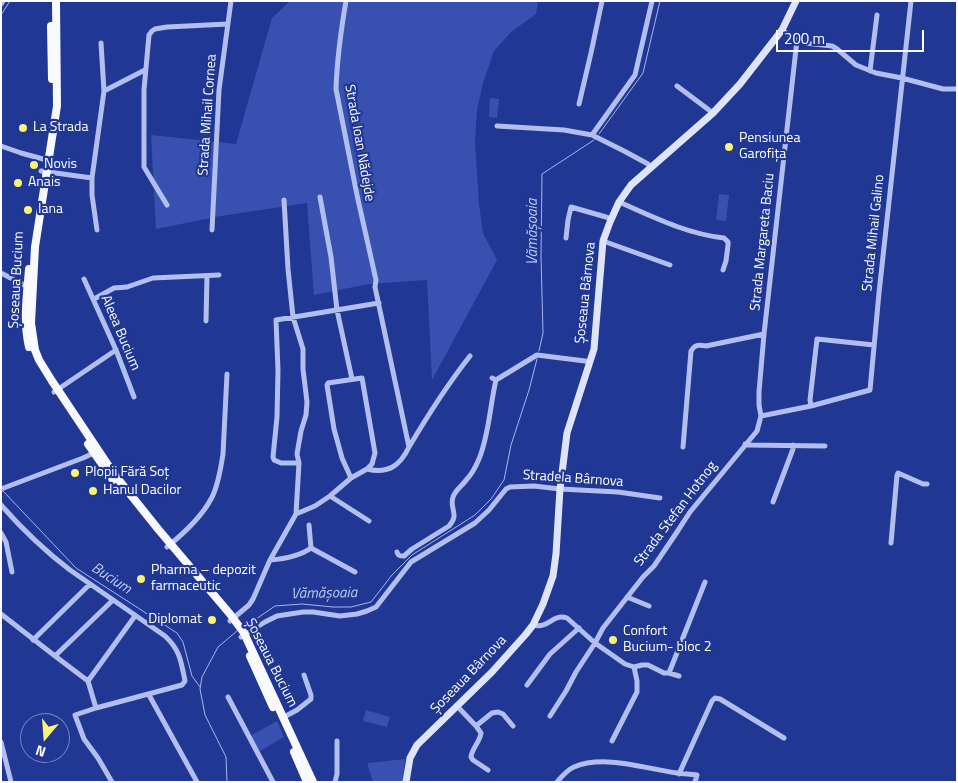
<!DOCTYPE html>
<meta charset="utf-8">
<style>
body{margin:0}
#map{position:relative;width:958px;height:783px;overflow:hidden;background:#203793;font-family:"Titillium Web",sans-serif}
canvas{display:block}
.frame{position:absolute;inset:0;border:2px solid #fff;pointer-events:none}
.north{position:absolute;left:20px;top:713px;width:50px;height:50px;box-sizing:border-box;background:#203793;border:1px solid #7987be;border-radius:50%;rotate:198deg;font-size:14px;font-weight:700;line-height:20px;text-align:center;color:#fff}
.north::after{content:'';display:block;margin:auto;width:18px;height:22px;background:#fbf373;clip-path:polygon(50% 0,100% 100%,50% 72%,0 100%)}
.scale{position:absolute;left:776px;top:30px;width:148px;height:22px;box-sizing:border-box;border:2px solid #fff;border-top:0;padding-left:6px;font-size:15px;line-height:18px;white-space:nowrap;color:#fff;-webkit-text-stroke:4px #203793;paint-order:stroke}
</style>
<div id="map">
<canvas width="958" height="783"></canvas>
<div class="frame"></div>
<div class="north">N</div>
<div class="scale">200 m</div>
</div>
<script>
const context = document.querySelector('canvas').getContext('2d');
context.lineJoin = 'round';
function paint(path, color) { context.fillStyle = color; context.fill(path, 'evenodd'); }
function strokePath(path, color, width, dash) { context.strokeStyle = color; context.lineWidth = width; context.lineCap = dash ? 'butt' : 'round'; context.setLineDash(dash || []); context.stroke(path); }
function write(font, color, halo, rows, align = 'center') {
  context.font = font + ' "Titillium Web",sans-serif'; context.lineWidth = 4.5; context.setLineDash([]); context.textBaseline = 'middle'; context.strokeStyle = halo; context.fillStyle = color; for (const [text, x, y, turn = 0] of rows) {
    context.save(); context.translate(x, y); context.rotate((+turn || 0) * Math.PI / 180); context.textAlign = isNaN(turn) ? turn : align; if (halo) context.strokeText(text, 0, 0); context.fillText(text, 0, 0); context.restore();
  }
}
const green = new Path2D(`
 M290 1H538L536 14 511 32 494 51 483 83 477 110 475 142 479 204 483 233 497 260 432 380 427 280 369 284 314 295 307 203 221 216 156 229 151 135 236 144 272 18Z
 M490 98 499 99 497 118 489 117Z
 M719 194 729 195 726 221 716 220Z
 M366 710 390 717 387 727 363 721Z
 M277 721 284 737 260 751 250 736Z
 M405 759 403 782H373L368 767V763Z`);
const stream = new Path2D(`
 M1 15 10 1
 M599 134 643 73 660 1
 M539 351 543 333 541 256 542 174 594 140
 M3 491 76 568 177 633 183 642 192 676 200 687
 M243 628 275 606 302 604 333 607H351L371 602 392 575 412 555 475 515 491 499 504 480 511 445 529 390 537 359
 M227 782 226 757 205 715 200 689 202 677 218 647 237 631`);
const minor = new Path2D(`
 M346 1C341 30 337 60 336 89L357 195 376 280 375 287 409 447C400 466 388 474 367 469
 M1 4 3 1
 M782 30 797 40 805 43 832 46 837 49 856 65 876 73 902 78 943 89H957
 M870 71 877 15
 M677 86 713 113
 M104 91 145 70
 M579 104 591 53 602 1
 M497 126 564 130 592 135 624 151 648 164 650 167
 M592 135 635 75 652 1
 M1 146 21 153 43 159
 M41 171 92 178
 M320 197 331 257 337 310 352 379
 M284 200 288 269 293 317 303 349V369L307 402 306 415 301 431 297 454 299 463 296 514
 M619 202C653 217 687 234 724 238L728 242V245L726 261 723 270
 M167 205 144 167V90L149 35 152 31 155 29 167 27 228 24
 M97 230 92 195V178L104 91 101 43
 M212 230 219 90 231 1
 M566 238 568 220 571 207 606 217 611 219
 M603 241 670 265
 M1 273 24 285H30
 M84 279 116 350 134 397
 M94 299 114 288 127 287 153 278 219 275
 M206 321 207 276
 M492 378 496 380 537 355 585 361 590 362
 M54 392 116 350
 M811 406 810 400 817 339 874 345
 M761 416 759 405V392L764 334 797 40
 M745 444 747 445 825 446
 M409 447C428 415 447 385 470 356
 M683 447 691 351C695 344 699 345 706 346L764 334
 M299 463H281L274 460 273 457 277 417 278 370 276 320 379 303
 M1 489 83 458 96 452
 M330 496 369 521
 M773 502 793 449V445
 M1 505C22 529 45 551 70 570L165 636C180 650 181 661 185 681L182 685 96 708 75 715 84 739 98 758 112 782
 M309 525 311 548
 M1 533 6 542 12 572
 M891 543 897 475 898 473 923 484H927
 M167 547C183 534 201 518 211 499 218 487 221 467 223 454L227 374
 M397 552C398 556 400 556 404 556L412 549 449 526C460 514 449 509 453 497 455 490 463 485 467 479 473 473 476 466 479 459 489 435 490 405 496 380
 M270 560C283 559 300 556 311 548L355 572
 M627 597 649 606
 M1 614 55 656
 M230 621 249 605 253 599 270 560 296 514 315 506 330 496 351 478 367 469 372 464 375 453 362 378 328 383 327 385 334 429 342 458 351 478
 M533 625C550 629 552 613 567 618L595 643 625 664 634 667 642 665H648L664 673H669L679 676
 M241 637 265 622 277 616 303 612H313L340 616 357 614 367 611 376 607 411 562 475 523 489 510 506 489 510 487 534 486 560 489 618 492 660 498
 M33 640 90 584
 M669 673 705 582
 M88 681 135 616
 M527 685 550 654 579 628
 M149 695 197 782
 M228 697 273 782
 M457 706 476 726 481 733C480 742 472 748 471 757L473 760 488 770
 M96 708 88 681 55 656 113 600
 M550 716 566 691 576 672 595 643 603 628 643 577 654 566 677 532 690 512 757 431 761 416 811 406 870 390 879 293 911 1
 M284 717 297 710 311 699V695L304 675
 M476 726 492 713 498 712 503 714 513 726
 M612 741 637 692V681L634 667
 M1 742 11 782
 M679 774 712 701 715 698 720 699 784 738
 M335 782 337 774V741
 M557 782C562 776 567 770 574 767 604 754 647 769 677 773 684 774 690 774 697 775L695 782`);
const secondary = new Path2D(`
 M406 782 410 758 417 745 492 672 526 634 533 625 543 604 553 576 556 554 560 489 567 433 594 349 603 241 610 222 619 202 631 185 713 113 740 84 782 30 796 1`);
const primary = new Path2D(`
 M56 1 57 106 35 247 31 323 35 350 39 360 52 381 114 474 158 529 230 614 244 633 313 782
 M51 26 52 79
 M29 269C27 295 23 321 29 347
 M88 444 113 480
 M250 656 273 707
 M294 752 307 782`);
const markers = [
 [23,128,5,"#fbf373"],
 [729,147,5,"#fbf373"],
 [34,165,5,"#fbf373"],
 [18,183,5,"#fbf373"],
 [28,210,5,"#fbf373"],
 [75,473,5,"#fbf373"],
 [93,491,5,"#fbf373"],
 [141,579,5,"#fbf373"],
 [212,620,5,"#fbf373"],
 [613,640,5,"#fbf373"]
];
const streetNames = [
 ["Strada Mihail Cornea",208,115,-86],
 ["Strada Ioan Nădejde",359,143,80],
 ["Strada Mihail Galino",874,233,-84],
 ["Strada Margareta Baciu",763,242,-84],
 ["Șoseaua Bucium",17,280,-87],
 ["Șoseaua Bârnova",586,293,-84],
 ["Aleea Bucium",120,333,67],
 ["Stradela Bârnova",573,479,4],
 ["Strada Stefan Hotnog",676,514,-53],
 ["Șoseaua Bucium",271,663,63],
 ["Șoseaua Bârnova",469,675,-46]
];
const poiNames = [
 ["La Strada",33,128],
 ["Pensiunea",739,139],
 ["Garofița",739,155],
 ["Novis",44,165],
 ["Anais",28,183],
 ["Iana",38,210],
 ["Plopii Fără Soț",85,473],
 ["Hanul Dacilor",103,491],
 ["Pharma – depozit",151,571],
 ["farmaceutic",151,587],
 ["Diplomat",202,620,"right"],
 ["Confort",623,632],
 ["Bucium- bloc 2",623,648]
];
const waterNames = [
 ["Vămășoaia",533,232,-90],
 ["Bucium",111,579,33],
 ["Vămășoaia",324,594,-1]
];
paint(green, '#3851b1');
strokePath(stream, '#a6b6ef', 1);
strokePath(minor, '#b2bfee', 5);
strokePath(secondary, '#dee4fa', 7);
strokePath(primary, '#f9faff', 8);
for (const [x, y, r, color] of markers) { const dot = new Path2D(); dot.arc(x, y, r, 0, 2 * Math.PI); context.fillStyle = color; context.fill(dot); strokePath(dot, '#203793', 2); }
write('14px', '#fff', '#203793', streetNames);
write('14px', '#fff', '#203793', poiNames, 'left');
write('italic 15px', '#becaf4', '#203793', waterNames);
</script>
